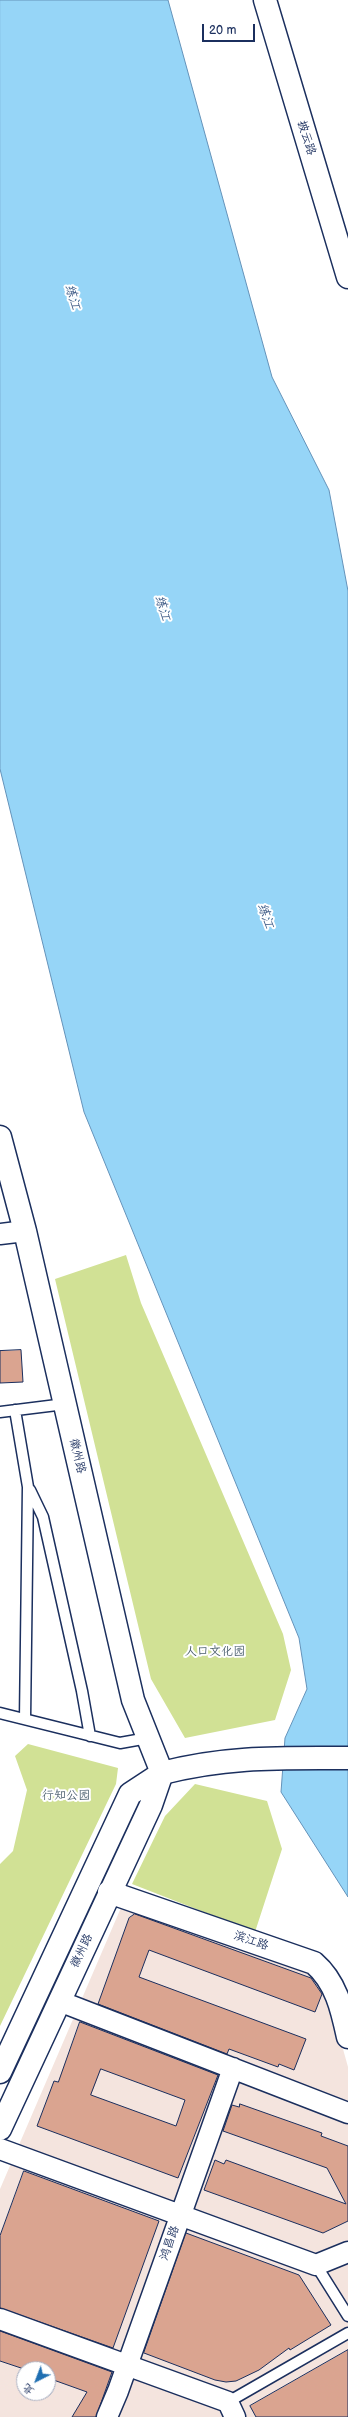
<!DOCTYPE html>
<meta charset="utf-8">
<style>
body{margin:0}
#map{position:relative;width:348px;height:2417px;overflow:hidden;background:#fff;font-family:"Balsamiq Sans","LXGW WenKai TC",sans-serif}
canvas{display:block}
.north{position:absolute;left:16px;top:2361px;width:40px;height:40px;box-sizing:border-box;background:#fff;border:1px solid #a4acbf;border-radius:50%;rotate:222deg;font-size:11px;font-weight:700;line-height:16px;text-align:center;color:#1b2f5e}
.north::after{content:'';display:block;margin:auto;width:14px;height:18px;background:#1f6fb2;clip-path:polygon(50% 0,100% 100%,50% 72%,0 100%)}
.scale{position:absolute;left:202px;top:24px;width:53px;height:18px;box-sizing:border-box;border:2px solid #1b2f5e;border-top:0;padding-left:5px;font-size:12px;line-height:14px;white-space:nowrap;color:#1b2f5e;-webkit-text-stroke:3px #fff;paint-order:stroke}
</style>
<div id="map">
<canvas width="348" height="2417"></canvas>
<div class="north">北</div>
<div class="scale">20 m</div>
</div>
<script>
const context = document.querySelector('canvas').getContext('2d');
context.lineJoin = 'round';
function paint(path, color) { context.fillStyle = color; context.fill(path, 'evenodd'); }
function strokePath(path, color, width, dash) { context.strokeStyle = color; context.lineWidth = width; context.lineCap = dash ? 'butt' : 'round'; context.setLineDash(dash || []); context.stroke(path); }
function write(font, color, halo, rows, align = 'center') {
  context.font = font + ' "Balsamiq Sans","LXGW WenKai TC",sans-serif'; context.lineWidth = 4; context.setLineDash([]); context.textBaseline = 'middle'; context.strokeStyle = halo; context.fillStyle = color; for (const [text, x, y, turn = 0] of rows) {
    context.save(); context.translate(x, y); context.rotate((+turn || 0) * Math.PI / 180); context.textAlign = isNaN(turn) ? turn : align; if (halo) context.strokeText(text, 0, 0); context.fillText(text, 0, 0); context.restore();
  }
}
const built = new Path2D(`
 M123 1903 323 1977 348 2067V2417H0V2189ZM24 2369H48V2393H24Z`);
const green = new Path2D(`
 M126 1255 141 1303 283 1634 291 1670 275 1720 185 1738 151 1679 55 1279Z
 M28 1744 118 1768 116 1784 0 2026V1864L13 1851 27 1790 15 1756Z
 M195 1784 267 1801 282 1849 255 1932 132 1884 165 1816Z`);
const water = new Path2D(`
 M0 0H168L272 377 329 490 348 591V1897L281 1792 285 1738 307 1689 299 1638 84 1112 0 769Z`);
const building = new Path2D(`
 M21 1350 23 1382 0 1383V1351Z
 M135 1914 311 1978 322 1994 315 2012 149 1950 139 1977 306 2039 294 2070 279 2064 278 2067 229 2049 227 2054 98 2004 129 1918Z
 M80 2022 218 2075 178 2178 37 2126 54 2081 58 2082ZM101 2069 185 2100 176 2126 91 2095Z
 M240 2104 322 2133 321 2136 348 2146V2221L323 2233 204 2190 215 2160 224 2164 226 2160 346 2204 327 2168 223 2131 232 2105 239 2107Z
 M24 2171 159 2221 113 2348 0 2308V2236Z
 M186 2233 299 2275 331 2325 290 2350 289 2348 259 2370 236 2381 226 2382 215 2380 144 2353Z
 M0 2331 112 2372 96 2417H72L87 2392 48 2378V2369H24L0 2361Z
 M348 2350V2417H256L250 2406Z`);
const service = new Path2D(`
 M15 1410 28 1487 25 1719
 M0 1412 65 1404
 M30 1490 43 1517 82 1691 90 1736
 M0 1713 120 1743 148 1738
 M316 2265 348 2316
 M228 2402 348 2333`);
const minor = new Path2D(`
 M0 1234 25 1231
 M59 2001 348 2113
 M0 2149 316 2265 348 2252
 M0 2319 228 2402 235 2417
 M107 2417 118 2391 233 2068`);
const tertiary = new Path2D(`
 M265 0 348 277
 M162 1773C227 1756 282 1758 348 1758
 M109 1892 314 1963C336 1982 342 2009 348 2037`);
const primary = new Path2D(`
 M0 1137 25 1231 133 1700 162 1773 151 1805 0 2129
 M0 2072 130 1794 162 1773`);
const streetNames = [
 ["披云路",306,138,73],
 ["徽州路",77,1456,77],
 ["滨江路",251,1941,19],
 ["徽州路",82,1951,-65],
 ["鸿昌路",170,2243,-70]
];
const parkNames = [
 ["人口文化园",215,1652],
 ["行知公园",66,1796]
];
const waterNames = [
 ["练江",72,297,74],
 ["练江",162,608,74],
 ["练江",265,916,71]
];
paint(built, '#f4e4de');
paint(green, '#d1e195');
paint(water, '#96d5f7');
strokePath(water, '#6593ba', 1);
paint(building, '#daa490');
strokePath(building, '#1b2f5e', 1);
strokePath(service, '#1b2f5e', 13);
strokePath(minor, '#1b2f5e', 23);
strokePath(tertiary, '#1b2f5e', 25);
strokePath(primary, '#1b2f5e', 25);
strokePath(service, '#fff', 10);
strokePath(minor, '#fff', 20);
strokePath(tertiary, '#fff', 22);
strokePath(primary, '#fff', 22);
write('12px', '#1b2f5e', '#fff', streetNames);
write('12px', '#485c6c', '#fff', parkNames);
write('italic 13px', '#3a5884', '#fff', waterNames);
</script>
